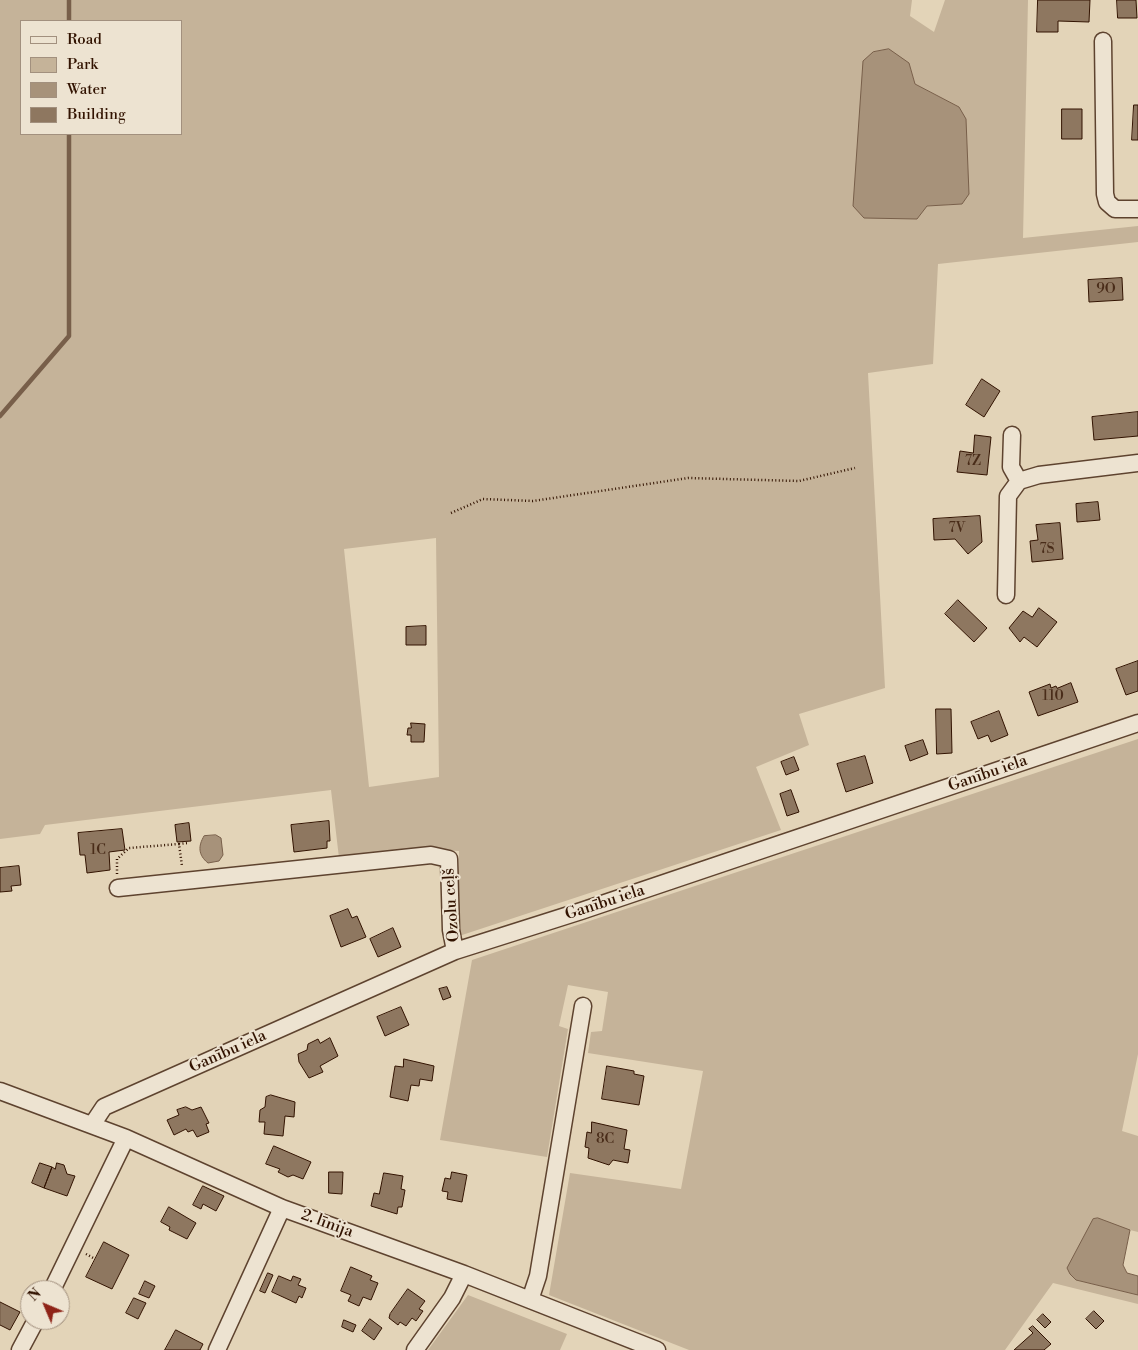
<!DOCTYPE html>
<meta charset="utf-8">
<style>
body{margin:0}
#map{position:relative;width:1138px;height:1350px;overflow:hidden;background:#e3d4b8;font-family:"Libre Bodoni",serif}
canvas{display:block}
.legend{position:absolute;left:20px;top:20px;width:162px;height:115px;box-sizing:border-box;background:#ede3d1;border:1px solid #a2907e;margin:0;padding:6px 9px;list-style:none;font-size:15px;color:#321301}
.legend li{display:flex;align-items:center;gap:10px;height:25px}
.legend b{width:25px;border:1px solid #a2907e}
.north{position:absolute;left:20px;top:1280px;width:50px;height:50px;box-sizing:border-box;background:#ede3d1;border:1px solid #a2907e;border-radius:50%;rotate:315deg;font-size:14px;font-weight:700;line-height:20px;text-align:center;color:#321301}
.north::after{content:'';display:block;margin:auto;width:18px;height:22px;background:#8f2418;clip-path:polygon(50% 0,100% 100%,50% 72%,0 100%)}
</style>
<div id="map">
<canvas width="1138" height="1350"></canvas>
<ul class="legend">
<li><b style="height:6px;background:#ede3d1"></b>Road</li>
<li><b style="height:14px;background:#c5b399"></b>Park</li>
<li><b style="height:14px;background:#a7927a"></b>Water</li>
<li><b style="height:14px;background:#8e7760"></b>Building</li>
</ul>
<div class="north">N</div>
</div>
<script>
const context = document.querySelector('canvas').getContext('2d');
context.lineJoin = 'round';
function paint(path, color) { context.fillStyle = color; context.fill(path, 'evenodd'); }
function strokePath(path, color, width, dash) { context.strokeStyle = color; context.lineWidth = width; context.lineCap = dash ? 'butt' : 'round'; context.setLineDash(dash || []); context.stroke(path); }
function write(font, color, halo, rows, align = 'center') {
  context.font = font + ' "Libre Bodoni",serif'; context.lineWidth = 4; context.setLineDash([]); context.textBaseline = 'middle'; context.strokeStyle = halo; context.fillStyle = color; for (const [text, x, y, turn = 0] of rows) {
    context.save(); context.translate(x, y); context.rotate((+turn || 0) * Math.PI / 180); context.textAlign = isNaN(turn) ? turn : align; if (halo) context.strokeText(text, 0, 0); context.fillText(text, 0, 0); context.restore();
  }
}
const green = new Path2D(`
 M0 0H912L910 16 934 32 945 0H1028L1023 238 1138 226V242L938 264 933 364 868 373 885 688 799 714 809 745 756 767 781 830 459 936V851L438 850 339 858 331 790 45 825 40 834 0 839ZM21 21H181V134H21ZM909 63 915 84 959 107 962 204 927 206ZM436 538 439 777 369 787 344 549Z
 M1138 739V1054L1122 1131 1138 1136V1232L1130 1230 1076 1280 1138 1295V1304L1053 1283 1005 1350H689L549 1295 570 1173 681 1189 703 1071 588 1053 591 1032 602 1031 608 992 568 985 559 1026 568 1029 547 1157 440 1140 472 960Z
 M468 1295 567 1334 560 1350H428Z`);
const water = new Path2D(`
 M889 49 909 63 915 84 959 107 966 119 969 194 962 204 927 206 917 219 864 218 853 206 863 61 873 52Z
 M216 835 221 838 223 855 219 861 208 863C198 855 198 846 204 836Z
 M1098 1218 1130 1230 1123 1265 1127 1273 1138 1276V1295L1076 1280 1070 1274 1067 1268 1093 1219Z`);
const stream = new Path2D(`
 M69 0V21
 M0 416 69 336V134`);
const building = new Path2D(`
 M1038 0H1090L1089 22 1058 21V32H1037Z
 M1117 0H1136L1137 18H1118Z
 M1134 105H1138V140H1132Z
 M1062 109H1082V139H1062Z
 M1122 278 1123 300 1089 302 1088 280Z
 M982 379 1000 391 984 417 966 405Z
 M1138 412V436L1094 440 1092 417Z
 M975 435 991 437 987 475 957 472 960 451 973 453Z
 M1098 502 1100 520 1077 522 1076 504Z
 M980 516 982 542 968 554 955 539 934 540 933 519Z
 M1060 523 1063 559 1032 562 1030 541 1038 540 1036 525Z
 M958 600 987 628 974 642 945 614Z
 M1039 608 1057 622 1037 647 1024 637 1020 642 1009 628 1023 611 1032 617Z
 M426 626V645H406V627Z
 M1138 661V691L1126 695 1116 669Z
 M1071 683 1078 702 1038 716 1029 692 1050 684 1051 688 1056 686 1057 688Z
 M936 709H951L952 753 937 754Z
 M999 711 1008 735 991 742 988 735 978 739 971 722Z
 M411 723 425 724 424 742H411V735H407L408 728H411Z
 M923 740 928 754 910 761 905 746Z
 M865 756 873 783 846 792 837 764Z
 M794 757 799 770 786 775 781 762Z
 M791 790 799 812 787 816 780 794Z
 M329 821 330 841H327V848L294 852 291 825Z
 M189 823 191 841 177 842 175 825Z
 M122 829 125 850 109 852 110 870 87 873 85 855H80L78 833Z
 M19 866 21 885 11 886 12 891 0 892V868Z
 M348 909 352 918 357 916 366 937 341 947 330 916Z
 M393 928 401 947 378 957 370 939Z
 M447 987 451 997 443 1000 439 989Z
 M401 1007 409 1025 385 1036 377 1017Z
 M330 1038 338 1056 320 1066 323 1072 309 1078 299 1062 298 1054 307 1050 308 1044 318 1039 320 1043Z
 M404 1059 434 1066 432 1081 420 1079 419 1086 411 1085 408 1101 390 1097 395 1066 403 1067Z
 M607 1066 634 1071V1074L644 1076 639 1105 602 1099Z
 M271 1095 295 1102 294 1117 285 1116 283 1136 264 1134 265 1122H259L260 1110 265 1107 266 1097Z
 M186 1107 192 1110 201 1107 209 1123 206 1124 209 1132 197 1137 193 1130 188 1132 186 1129 174 1135 167 1120 179 1115 177 1110Z
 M592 1122 627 1130 624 1149 630 1150 628 1163 613 1160 609 1165 588 1158 589 1148 585 1147 587 1132 591 1133Z
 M274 1146 311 1162 303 1179 293 1175 288 1177 278 1172 280 1169 266 1164Z
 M40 1163 52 1167 44 1188 32 1183Z
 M57 1163 64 1165 67 1174 75 1176 67 1196 44 1188 52 1167 55 1169Z
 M329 1172H343L342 1194 329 1193Z
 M452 1172 467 1175 462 1202 447 1199 448 1192 442 1191 445 1178 450 1179Z
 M384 1173 403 1176 401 1189 405 1190 402 1207H398L397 1214 371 1206 374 1193 379 1194Z
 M203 1186 224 1196 216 1211 203 1204 201 1209 193 1205Z
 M169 1207 196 1223 187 1239 169 1230 170 1227 161 1222Z
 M104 1242 129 1255 112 1289 86 1277Z
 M351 1267 372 1276 370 1280 378 1283 371 1300 363 1297 359 1306 348 1301 351 1295 341 1291Z
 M268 1273 273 1275 265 1293 260 1291Z
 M279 1276 291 1281 293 1276 301 1279 298 1285 306 1288 302 1298 299 1296 296 1303 272 1292Z
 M145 1281 155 1286 149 1298 139 1294Z
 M408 1289 425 1301 419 1309 423 1311 416 1321 412 1318 406 1326 400 1322 398 1325 389 1318 390 1314Z
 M134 1298 146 1303 138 1319 126 1313Z
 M0 1302 20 1312 10 1330 0 1325Z
 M1094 1311 1104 1321 1096 1329 1086 1319Z
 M1043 1314 1051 1322 1045 1328 1037 1320Z
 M370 1319 382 1328 374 1340 362 1331Z
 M344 1320 356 1325 353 1332 342 1327Z
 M1033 1326 1051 1344 1044 1350H1014L1033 1333 1029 1329Z
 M176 1330 203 1344 200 1350H165Z`);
const path = new Path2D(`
 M451 513 483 499 533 501 688 478 799 481 855 468
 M179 844 188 843
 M117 874V859L129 848 179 844 182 866
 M86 1254 95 1259`);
const minor = new Path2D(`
 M1103 41 1105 194 1107 202 1115 209H1138
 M1012 435 1011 467 1019 481
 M1006 595 1008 496 1019 481 1039 475 1138 463
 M118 888 431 855 449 859 451 930 455 951
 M0 1091 126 1138 282 1208 464 1274 657 1350
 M92 1125 104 1107 455 951 581 911 1138 723
 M52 1290 126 1138
 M530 1300 538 1276 583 1006
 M20 1350 36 1320
 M217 1350 282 1208
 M415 1350 452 1298 464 1274`);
const numberNames = [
 ["9O",1106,290],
 ["7Z",973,462],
 ["7V",957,529],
 ["7S",1047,550],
 ["110",1053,697],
 ["1C",98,851],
 ["8C",605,1140]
];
const streetNames = [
 ["Ganību iela",988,774,-19],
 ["Ganību iela",605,903,-18],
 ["Ozolu ceļš",452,905,-94],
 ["Ganību iela",228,1052,-24],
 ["2. līnija",327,1224,20]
];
paint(green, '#c5b399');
paint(water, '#a7927a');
strokePath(water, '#785f4a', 1);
strokePath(stream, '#785f4a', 4.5);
paint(building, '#8e7760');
strokePath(building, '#321301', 1);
strokePath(minor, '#5e432f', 19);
strokePath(path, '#321301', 2.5, [1, 2.5]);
strokePath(minor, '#ede3d1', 16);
write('14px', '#492c19', null, numberNames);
write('16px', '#321301', '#ede3d1', streetNames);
</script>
